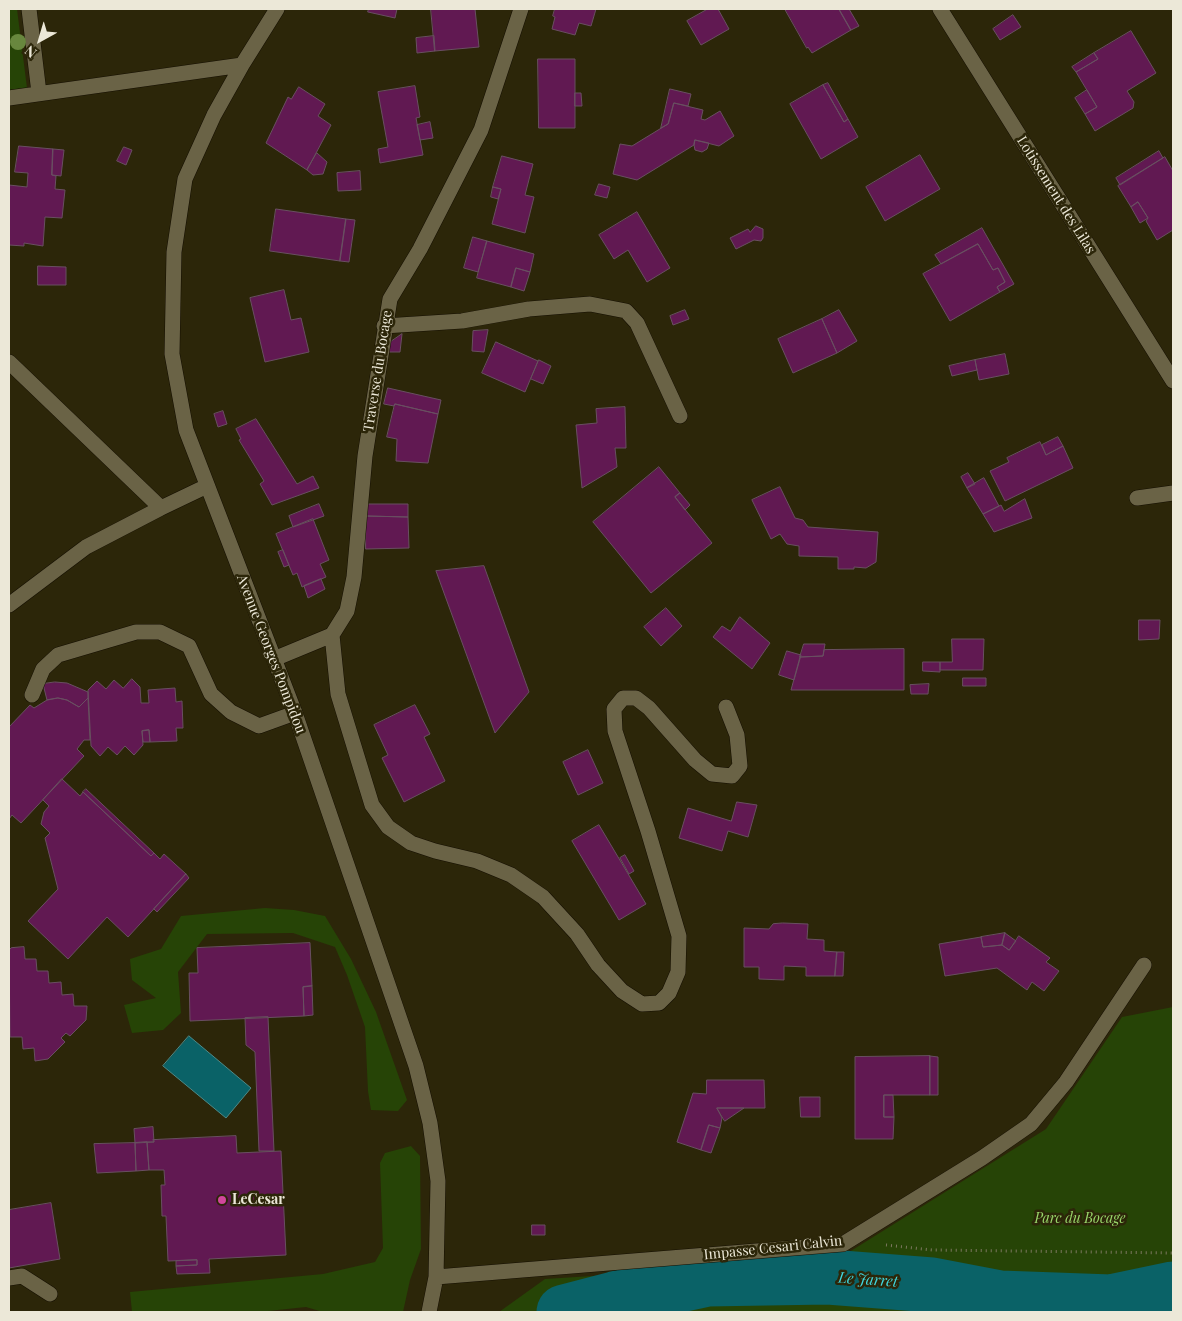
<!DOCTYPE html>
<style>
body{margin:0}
#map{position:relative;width:1182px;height:1321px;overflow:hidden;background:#2c2609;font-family:"Playfair Display",serif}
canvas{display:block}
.frame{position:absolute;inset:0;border:10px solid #ece8d8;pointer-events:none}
.north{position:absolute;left:15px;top:15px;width:50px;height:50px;-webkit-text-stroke:4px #2c2609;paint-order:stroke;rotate:219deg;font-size:14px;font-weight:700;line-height:20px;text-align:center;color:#ece8d8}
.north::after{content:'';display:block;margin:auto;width:18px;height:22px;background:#ece8d8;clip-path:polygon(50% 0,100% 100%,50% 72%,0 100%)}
</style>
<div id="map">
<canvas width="1182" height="1321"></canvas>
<div class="frame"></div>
<div class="north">N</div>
</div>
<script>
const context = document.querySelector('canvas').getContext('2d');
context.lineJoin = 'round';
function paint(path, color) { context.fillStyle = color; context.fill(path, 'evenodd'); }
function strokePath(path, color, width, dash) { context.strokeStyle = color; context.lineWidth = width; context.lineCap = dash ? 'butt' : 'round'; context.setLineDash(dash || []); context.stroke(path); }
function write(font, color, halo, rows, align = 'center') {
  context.font = font + ' "Playfair Display",serif'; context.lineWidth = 5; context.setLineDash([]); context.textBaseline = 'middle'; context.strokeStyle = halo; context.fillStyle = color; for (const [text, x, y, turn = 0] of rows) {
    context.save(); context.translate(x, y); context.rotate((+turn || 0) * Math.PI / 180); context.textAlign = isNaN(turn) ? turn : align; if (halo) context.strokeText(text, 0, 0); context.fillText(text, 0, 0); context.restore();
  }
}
const green = new Path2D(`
 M9 9H17L27 88 9 90Z
 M265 908 294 910 325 916 351 959 376 1012 407 1100 398 1111 371 1110 368 1091 365 1027 347 975 335 947 293 933 207 934 178 972 181 1013 163 1030 132 1033 124 1005 156 998 132 980 130 959 161 949 181 916Z
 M1173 1007V1312H499L545 1279 623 1274 669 1265 795 1256 822 1258 846 1254 1046 1129 1122 1017Z
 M411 1146 420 1156 421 1249 410 1280 403 1312H323L306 1307 259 1312H132L130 1292 323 1274 375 1262 383 1248 380 1163 385 1153Z`);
const water = new Path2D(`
 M189 1036 251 1088 226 1118 163 1066Z`);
const river = new Path2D(`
 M564 1312 614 1299 707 1279 828 1277 932 1285 1000 1298 1111 1302 1173 1289`);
const building = new Path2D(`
 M369 9H397L395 18 368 12Z
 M431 9H475L479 47 435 51Z
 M555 9H596L591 26 579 23 575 35 552 29 555 17 553 16Z
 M708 9H718L729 29 701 45 687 21Z
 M785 9H839L851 30 812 53 808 47 807 48Z
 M839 9H849L859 26 851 30Z
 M1013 15 1021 27 1000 40 993 29Z
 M1131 31 1156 73 1127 91 1134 102 1133 108 1095 131 1085 114 1097 107 1076 72 1098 59 1094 53Z
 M434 36 435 51 417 53 416 38Z
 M1094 53 1098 59 1076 72 1072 67Z
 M538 59H575V128H539Z
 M828 83 848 119 844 122 823 85Z
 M823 85 844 122 848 119 858 137 821 159 790 104Z
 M415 86 420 117 416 118 423 155 380 163 378 149 388 147 378 92Z
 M299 87 325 104 318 116 331 125 307 170 266 143 288 97 291 99Z
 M670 89 691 94 688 106 674 103 668 124 661 128Z
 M1087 90 1097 107 1085 114 1075 98Z
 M575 93H581L582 106H575Z
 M674 103 703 110 701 119 705 120 720 111 734 136 719 146 695 140 694 145 637 180 613 174 620 144 632 146 668 124Z
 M430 122 433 138 420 140 417 125Z
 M695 140 709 143 707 149 702 152 695 150 694 145Z
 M19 146 53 149 52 175 56 176 55 189 65 190 62 218 45 217 43 246 24 243V246L9 245V185L27 187 28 173 15 172Z
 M124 147 132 150 126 165 117 161Z
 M53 149 64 150 61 176 52 175Z
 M1159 151 1163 158 1120 185 1116 178Z
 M317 153 327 162 323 174 313 175 307 170Z
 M920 155 940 189 885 221 866 187Z
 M502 156 533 164 525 195 534 197 525 233 492 224 501 189 493 187Z
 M1165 157 1173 171V230L1157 240 1146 221 1148 218 1138 202 1131 207 1118 186Z
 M360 171 361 190 338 191 337 173Z
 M599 184 610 187 607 198 595 195Z
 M493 187 501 189 498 199 491 197Z
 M1138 202 1148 218 1140 223 1131 207Z
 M276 209 346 219 340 261 270 251Z
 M637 212 670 268 647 282 628 250 614 259 599 235Z
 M346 219 355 220 349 262 340 261Z
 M756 226 763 229V238L761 241 754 240 736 249 730 238 748 229 750 232Z
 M982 228 1014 284 1000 292 997 287 1005 282 998 268 993 270 978 244 941 264 935 255Z
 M473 237 487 241 478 272 464 268Z
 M487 241 534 254 530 272 516 268 511 287 477 278Z
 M978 244 993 270 998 268 1005 282 997 287 1000 292 950 321 923 274Z
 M38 266 66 267V285H38Z
 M516 268 530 272 524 291 511 287Z
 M284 290 291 320 301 318 309 352 265 362 250 298Z
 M685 310 689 319 673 325 670 316Z
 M839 310 857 341 837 353 822 319Z
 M822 319 837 353 793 373 778 339Z
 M488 330 484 352 472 351 473 331Z
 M402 334 400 352H388L389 343Z
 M496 342 538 361 525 392 482 373Z
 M1005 354 1009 374 979 380 975 360Z
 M539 360 551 366 543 384 531 379Z
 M975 360 977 370 952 376 949 366Z
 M388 388 441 400 438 414 395 404 394 406 384 404Z
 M395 404 438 414 428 463 396 461 397 439 387 437Z
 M625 407 626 448H615L617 467 582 488 576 425 597 423 596 409Z
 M223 411 227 424 218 427 214 414Z
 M256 419 297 484 313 476 319 488 272 505 260 484 264 481 239 440 241 439 236 429Z
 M1058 437 1063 446 1046 455 1042 445Z
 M1040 442 1046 455 1063 446 1073 468 1005 501 990 471 1009 462 1007 458Z
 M659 467 680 493 675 497 712 543 651 593 593 522Z
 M968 473 975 484 967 488 961 477Z
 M984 478 999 506 983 514 967 488Z
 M780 487 795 518 803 520 808 527 878 532 876 562 866 568 854 567V569H838V557L799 556V546L787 544 780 534 771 539 752 500Z
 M680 493 690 505 685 510 675 497Z
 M1025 499 1032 518 994 532 983 514 1001 505 1004 511Z
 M319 504 324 516 293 527 289 516Z
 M367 504H408V517L366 516Z
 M366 516 408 517 409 548 366 549Z
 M313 519 329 560 320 564 326 577 302 587 297 573 293 575 276 534Z
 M283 550 289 565 284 567 278 552Z
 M484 566 529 692 495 733 436 571Z
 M321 579 325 589 308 598 304 586Z
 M666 608 682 626 661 646 644 627Z
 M740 617 770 643 752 669 713 637 722 626 730 631Z
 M1139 620H1160L1159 639 1139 640Z
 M952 639H984L983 670H940V662H952Z
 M804 644H825L823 656 800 657Z
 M904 649V690H791L800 657 823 656 824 650Z
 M787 651 801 655 794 680 779 675Z
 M923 662H940V672L923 671Z
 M963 678H986V686H963Z
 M132 679 140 687 141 703H149L148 690 175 688 176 702 182 701 183 728H176L177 741 150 742 149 730 142 731 143 745 134 755 125 746 117 755 108 747 100 756 91 746 88 690 97 681 106 689 114 680 123 688Z
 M55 682 67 683 88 692V698L79 707 67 700 58 698 47 700 43 684Z
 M929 684 928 694H911L910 685Z
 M58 698 67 700 79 707 88 698 90 740H84L77 749 84 756 21 823 12 815 9 819V727L30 705 34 708 47 700Z
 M415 705 430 734 424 737 445 781 404 802 382 758 388 755 374 725Z
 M149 730 150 742H143L142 731Z
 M588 750 603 783 578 795 563 762Z
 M62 779 80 796 83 792 151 856 154 853 160 859 164 854 186 874 128 937 107 917 68 959 28 921 58 889 45 838 50 833 41 824 44 812 49 806 43 800Z
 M86 789 154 853 151 856 83 792Z
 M737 802 757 805 748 837 728 831 722 851 679 838 688 808 731 821Z
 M599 825 646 904 619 920 572 841Z
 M625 855 634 871 629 874 620 858Z
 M186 874 189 878 157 912 154 909Z
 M783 923 808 924 807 939 824 940V951L837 952 835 976H806V967L784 966V980L759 979V967H744V928L769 929 773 924Z
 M1005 933 1002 945 983 947 981 937Z
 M1005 933 1016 941 1009 950 1002 945Z
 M1019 936 1050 958 1046 962 1059 971 1044 991 1032 982 1027 990 997 968 945 976 939 944 981 937 983 947 1002 945 1009 950Z
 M310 943 312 986 303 987 304 1016 190 1021 189 973H198L197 948Z
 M24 947 25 959H36L37 971H48L49 983 61 982 62 995 73 994 74 1006H87L86 1020 70 1036 66 1033 61 1038 65 1042 48 1059 35 1061 34 1048 23 1049 22 1037H10L9 950 11 948Z
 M837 952H844L843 976H835Z
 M312 986 313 1015 304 1016 303 987Z
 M268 1017 274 1151H259L255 1052 246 1045 245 1018Z
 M930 1056 938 1057V1095H930Z
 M930 1056V1095H884V1117H894L893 1139H855V1057Z
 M707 1080H764L765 1108H717L722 1118 720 1128 709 1125 701 1150 677 1142 693 1093 706 1094Z
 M884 1095H893L894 1117H884Z
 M800 1097H820V1117H801Z
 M717 1108H744L725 1121Z
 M709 1125 720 1128 711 1153 701 1150Z
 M153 1127 154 1142 135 1143 134 1129Z
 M236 1136 237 1153 281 1151 286 1255 209 1259 210 1273 177 1274 176 1266 197 1265V1260L168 1261 166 1216H162L161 1185H165L164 1170H149L147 1142H154L153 1140Z
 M147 1142 149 1170 136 1171 135 1143Z
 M135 1143 136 1171 97 1173 94 1144Z
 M51 1203 60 1259 9 1268V1210Z
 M532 1225H545V1235H532Z
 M197 1260V1265L176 1266V1261Z`);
const path = new Path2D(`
 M886 1245 932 1250 1173 1253`);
const minor = new Path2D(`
 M29 9 39 93
 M277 9 242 65 214 115 185 179 174 252 172 354 186 430 295 713 416 1066 430 1123 438 1181 436 1277 429 1312
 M940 9 1173 381
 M9 98 242 65
 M384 326 462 321 529 309 590 304 626 311 637 323 680 416
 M9 362 161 508
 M1137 498 1173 493
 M9 605 86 547 161 508 207 486
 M332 635 338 694 372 805 388 827 411 843 435 851 477 861 511 875 543 897 577 934 598 965 622 991 642 1004 659 1003 669 993 678 972 679 936 648 831 615 731 614 709 623 698H636L649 708 695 760 712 774 732 776 740 766 737 735 726 707
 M274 659 332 635 347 611 354 577 365 456 390 299 420 249 481 130 521 9
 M32 695 43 669 58 655 136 632H160L189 646 211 694 231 712 259 726 295 713
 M436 1277 843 1244 982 1158 1031 1124 1066 1082 1144 965
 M9 1278 22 1276 50 1294`);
const trees = [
 [18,42]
];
const markers = [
 [222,1200,5,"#d1479c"]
];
const streetNames = [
 ["Lotissement des Lilas",1056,195,58],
 ["Traverse du Bocage",378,371,-81],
 ["Avenue Georges Pompidou",271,654,69],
 ["Impasse Cesari Calvin",773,1248,-6]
];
const poiNames = [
 ["LeCesar",232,1200]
];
const parkNames = [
 ["Parc du Bocage",1080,1219]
];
const waterNames = [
 ["Le Jarret",868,1280,4]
];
paint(green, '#264406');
paint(water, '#0a6267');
strokePath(water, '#4e8a89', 1);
strokePath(river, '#0a6267', 55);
paint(building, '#611952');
strokePath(building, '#694f61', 1);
strokePath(minor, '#150f00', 16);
strokePath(path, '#7d7860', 3, [1, 4]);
strokePath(minor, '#6a6346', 15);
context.fillStyle = '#68873e';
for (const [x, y] of trees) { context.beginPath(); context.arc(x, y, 8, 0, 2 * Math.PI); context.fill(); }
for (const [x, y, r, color] of markers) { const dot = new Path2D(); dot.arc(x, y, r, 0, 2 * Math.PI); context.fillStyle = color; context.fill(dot); strokePath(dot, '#2c2609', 2); }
write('14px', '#ece8d8', '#2c2609', streetNames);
write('bold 14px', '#ece8d8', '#2c2609', poiNames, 'left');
write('italic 14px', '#99d66a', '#2c2609', parkNames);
write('italic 15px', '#40d8e0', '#2c2609', waterNames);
</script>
